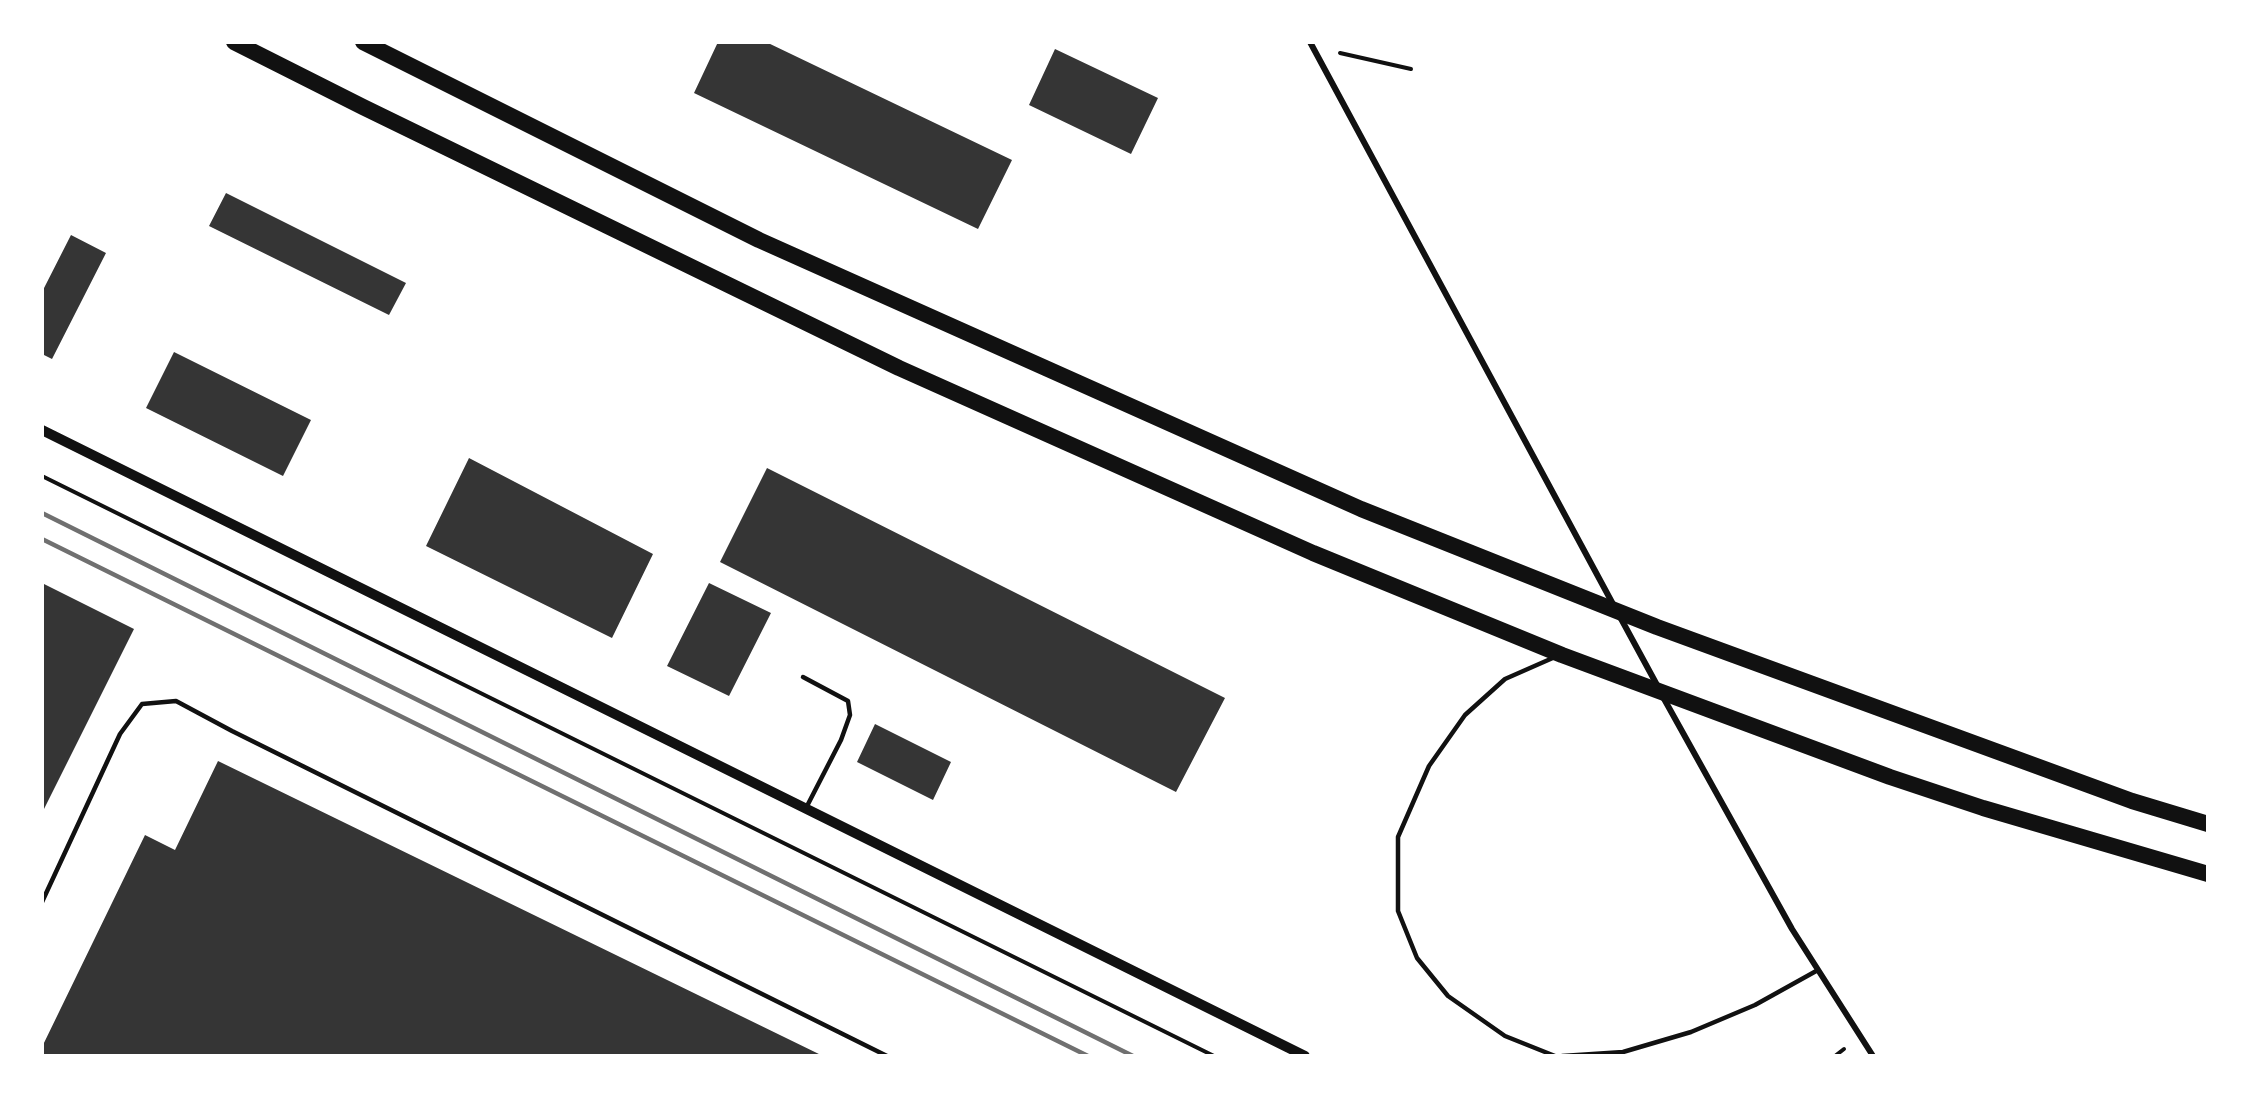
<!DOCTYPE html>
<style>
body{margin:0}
#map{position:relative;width:2250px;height:1098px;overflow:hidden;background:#fff;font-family:Montserrat,sans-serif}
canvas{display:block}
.frame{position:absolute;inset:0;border:44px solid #fff;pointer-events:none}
</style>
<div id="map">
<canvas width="2250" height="1098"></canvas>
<div class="frame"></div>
</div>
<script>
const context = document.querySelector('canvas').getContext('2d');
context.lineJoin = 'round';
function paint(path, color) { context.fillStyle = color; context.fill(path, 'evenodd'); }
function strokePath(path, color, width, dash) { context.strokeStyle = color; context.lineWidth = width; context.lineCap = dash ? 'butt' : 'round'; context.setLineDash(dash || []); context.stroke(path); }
const building = new Path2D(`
 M718 42H766L1012 160 978 229 694 93Z
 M1055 49 1158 98 1131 154 1029 105Z
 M226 193 406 283 389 315 209 226Z
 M71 235 106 253 52 359 42 354V292Z
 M174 352 311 420 283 476 146 408Z
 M469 458 653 554 612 638 426 546Z
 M767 468 1225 698 1176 792 720 562Z
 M42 583 134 629 42 813Z
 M709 583 771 613 729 696 667 666Z
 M875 724 951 762 933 800 857 762Z
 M218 761 823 1056H42V1047L145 835 175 850Z`);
const path = new Path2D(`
 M1340 53 1411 69
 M42 476 1214 1056
 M1835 1056 1844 1049`);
const service = new Path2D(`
 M803 677 848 701 850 715 841 740 806 808
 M42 902 120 734 142 704 176 701 232 731 887 1056
 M1555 1056 1505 1036 1448 996 1417 958 1398 911V837L1429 766 1465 715 1505 679 1555 657
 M1562 1056 1623 1052 1691 1032 1755 1005 1818 970`);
const minor = new Path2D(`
 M1310 42 1614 606
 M1619 615 1657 685
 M1663 697 1792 929 1873 1056`);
const tertiary = new Path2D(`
 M42 430 1305 1056`);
const trunk = new Path2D(`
 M234 42 363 107 899 368 1313 553 1562 655 1890 777 1983 808 2208 874
 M363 42 759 240 1361 509 1657 627 2132 801 2208 824`);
const rail = new Path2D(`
 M42 513 1133 1056
 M42 539 1088 1056`);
paint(building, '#353535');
strokePath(path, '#111', 4);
strokePath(service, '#111', 4.5);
strokePath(minor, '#111', 6);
strokePath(tertiary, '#111', 10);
strokePath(trunk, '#111', 16);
strokePath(rail, '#707070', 4.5);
</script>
